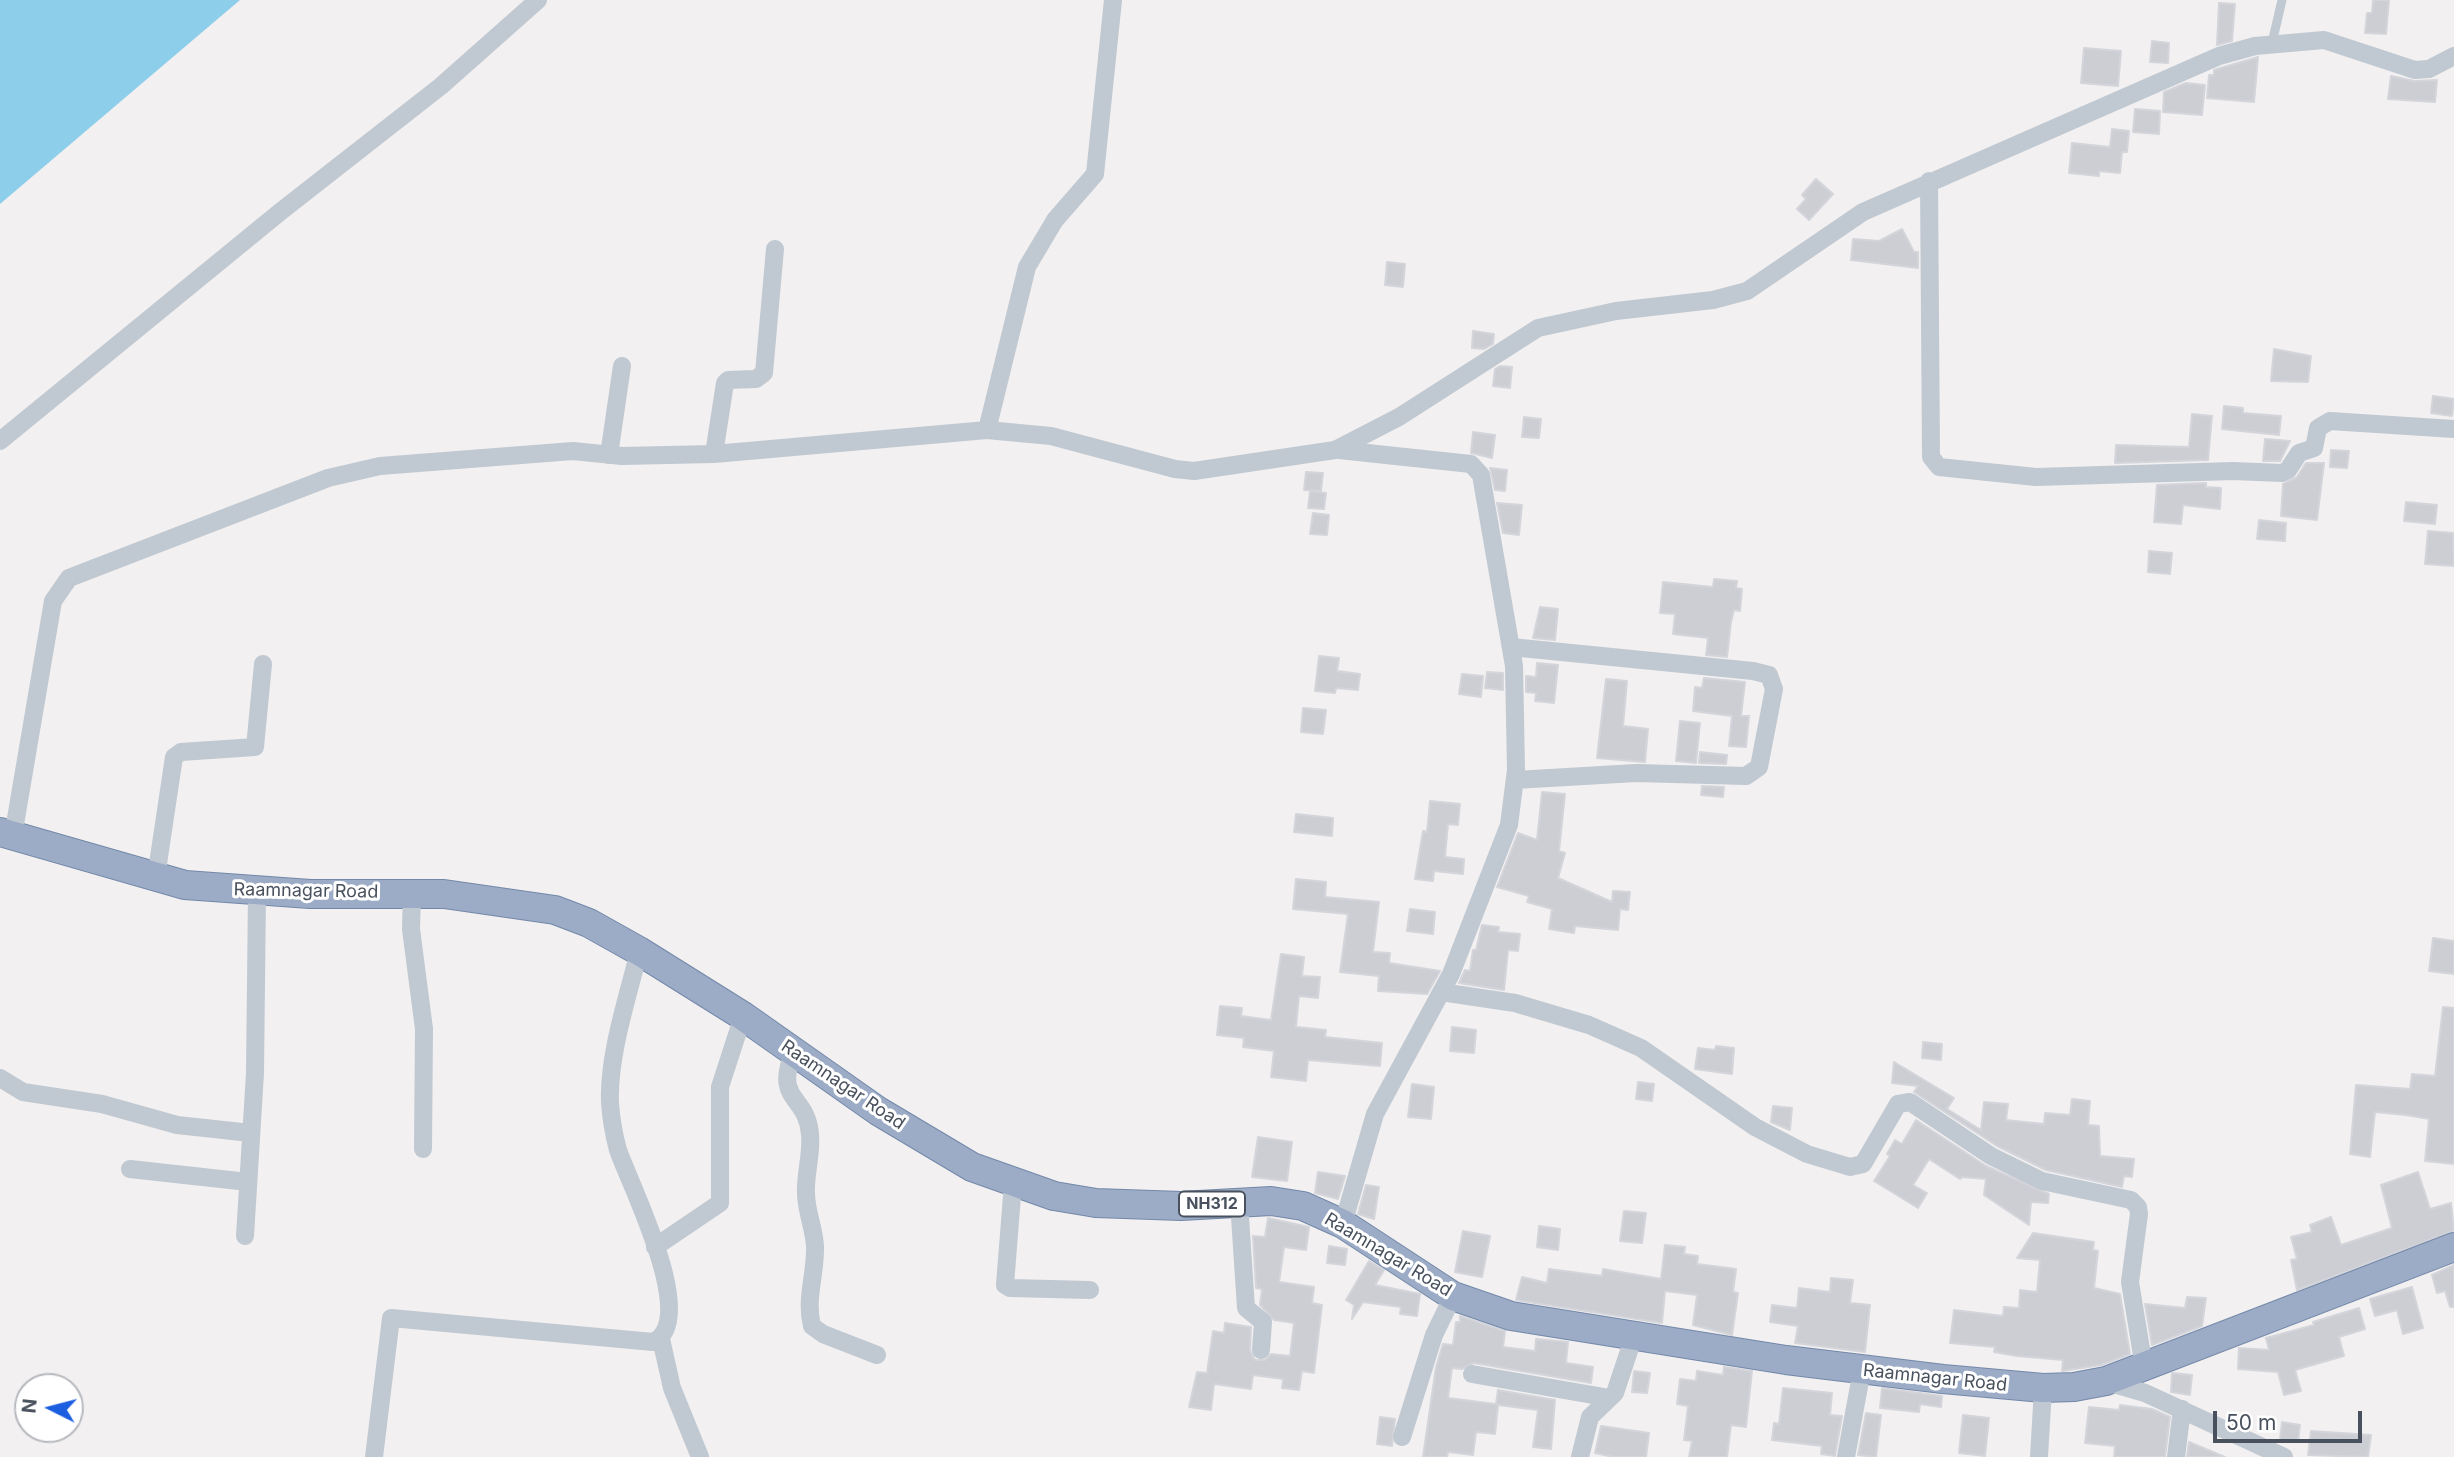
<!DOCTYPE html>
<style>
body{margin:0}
#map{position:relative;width:2454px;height:1457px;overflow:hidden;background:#f2f0f0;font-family:Inter,sans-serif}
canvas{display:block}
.north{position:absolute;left:14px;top:1373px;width:70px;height:70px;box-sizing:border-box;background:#fff;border:2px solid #b6b9be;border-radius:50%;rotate:276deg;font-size:19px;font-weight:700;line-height:28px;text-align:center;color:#48515d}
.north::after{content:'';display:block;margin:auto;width:24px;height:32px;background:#1c5ee0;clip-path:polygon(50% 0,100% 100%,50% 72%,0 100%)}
.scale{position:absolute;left:2213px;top:1411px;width:149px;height:32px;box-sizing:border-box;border:4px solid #48515d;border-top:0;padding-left:9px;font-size:21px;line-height:24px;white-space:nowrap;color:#48515d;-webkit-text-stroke:5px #fff;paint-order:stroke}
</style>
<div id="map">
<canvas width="2454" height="1457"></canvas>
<div class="north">N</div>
<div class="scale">50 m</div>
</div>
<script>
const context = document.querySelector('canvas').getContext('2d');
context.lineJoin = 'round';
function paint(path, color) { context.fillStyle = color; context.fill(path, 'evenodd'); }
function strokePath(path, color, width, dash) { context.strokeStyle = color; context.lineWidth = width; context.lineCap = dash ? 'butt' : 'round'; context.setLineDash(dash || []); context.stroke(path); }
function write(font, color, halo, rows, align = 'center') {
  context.font = font + ' Inter,sans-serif'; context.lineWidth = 6; context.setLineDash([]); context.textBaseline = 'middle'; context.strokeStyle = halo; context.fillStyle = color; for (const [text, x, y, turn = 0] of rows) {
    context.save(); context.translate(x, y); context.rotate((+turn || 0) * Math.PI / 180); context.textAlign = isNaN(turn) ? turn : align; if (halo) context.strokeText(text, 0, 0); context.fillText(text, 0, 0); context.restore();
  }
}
const water = new Path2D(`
 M0 0H240L0 204Z`);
const building = new Path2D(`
 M2373 0H2389L2386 34 2365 33 2367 13H2372Z
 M2219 3 2235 4 2232 41 2217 45Z
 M2152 41 2169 43 2168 63 2150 62Z
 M2084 48 2121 51 2118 86 2081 83Z
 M2258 57 2254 102 2207 98 2209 75H2214V70Z
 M2391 76 2415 81 2437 80 2435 102 2388 99Z
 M2186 83 2205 85 2202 115 2163 112 2164 92Z
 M2135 109 2160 111 2159 134 2133 132Z
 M2112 129 2129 131 2127 152H2122L2120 173 2099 171V176L2069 173 2072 143 2110 147Z
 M1816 179 1833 194 1809 220 1797 209 1806 199 1802 195Z
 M1902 229 1914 252H1918V268L1851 260 1853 239 1879 241Z
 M1387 262 1405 264 1403 287 1385 285Z
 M1473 331 1494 334 1493 344 1484 349 1472 348Z
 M2274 349 2311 356 2308 382 2271 381Z
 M1500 366 1512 367 1510 388 1493 386 1495 369Z
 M2433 396 2454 399 2452 416 2431 413Z
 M2224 406 2243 408V413L2281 416 2279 435 2222 429Z
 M2192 414 2212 416 2208 460 2115 463 2116 445 2189 447Z
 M1524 417 1541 419 1539 438 1522 437Z
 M1473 432 1495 435 1492 458 1471 453Z
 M2265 439 2290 441 2280 461H2263Z
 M2331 450 2349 451 2347 468 2330 467Z
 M2306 463H2324L2317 520 2281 516 2283 484 2297 477Z
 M1490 468 1507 470 1505 491 1495 490Z
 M1306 472 1323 473 1321 491 1304 490Z
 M2206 483V487L2221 488 2220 509 2183 505 2181 524 2154 522 2157 485Z
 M1310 491 1326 493 1324 509 1308 508Z
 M2406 502 2437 505 2435 524 2404 521Z
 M1497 503 1522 505 1519 535 1503 533Z
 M1313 513 1329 515 1327 535 1310 534Z
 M2259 520 2286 523 2285 541 2257 539Z
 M2428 531 2453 533 2454 566 2425 564Z
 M2149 551 2172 553 2170 574 2148 572Z
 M1714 579 1737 581 1736 588 1742 589 1740 611 1734 610 1731 622 1727 657 1706 655 1708 638 1673 634 1675 614 1660 613 1663 582 1713 587Z
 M1540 607 1558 609 1555 640 1533 638Z
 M1319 656 1339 658 1337 671 1360 674 1358 690 1336 688 1335 693 1315 691Z
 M1537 663 1558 665 1554 703 1535 701 1536 693 1526 692V676L1536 677Z
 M1487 672 1503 673V690L1485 688Z
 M1462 674 1483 676 1481 697 1459 694Z
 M1704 678 1745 682 1741 716H1749L1746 747 1729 746 1732 716 1693 711 1695 687 1702 688Z
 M1606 679 1627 681 1623 726 1648 729 1645 762 1597 758Z
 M1303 708 1326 710 1323 734 1301 732Z
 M1680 721 1700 723 1696 763 1676 761Z
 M1700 752 1727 755 1726 764 1699 763Z
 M1702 786 1724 787 1723 797 1701 795Z
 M1542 792 1565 794 1559 851 1565 853 1558 878 1612 902 1613 891 1630 892 1628 910 1620 909 1618 930 1575 926 1574 933 1549 929 1552 909 1527 902 1529 896 1497 887 1518 833 1537 840Z
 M1430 801 1460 804 1458 825 1448 824 1445 857 1464 859 1463 874 1434 871 1433 881 1415 879 1423 831 1427 832Z
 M1296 814 1333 818 1332 836 1294 832Z
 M1296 879 1326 882 1325 897 1379 902 1373 952 1390 953 1389 963 1440 971 1427 994 1378 991 1379 976 1340 972 1348 914 1293 909Z
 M1410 909 1435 912 1433 934 1407 931Z
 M1482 925 1499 927 1498 932 1520 934 1518 951 1508 950 1504 990 1459 983 1465 970 1470 971 1473 950H1476Z
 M2433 938 2454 941V974L2429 971Z
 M1281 954 1304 957 1302 976 1320 977 1318 998 1299 996 1296 1027 1326 1030 1325 1037 1382 1043 1380 1066 1308 1060 1306 1081 1271 1077 1274 1051 1243 1047 1244 1038 1217 1035 1220 1006 1242 1008 1241 1016 1271 1020Z
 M2443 1007 2454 1008V1164L2425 1161 2429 1119 2406 1115 2375 1112 2370 1157 2350 1154 2356 1085 2410 1089 2412 1074 2435 1076Z
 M1452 1027 1476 1030 1474 1053 1450 1051Z
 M1923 1042 1942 1044 1941 1060 1922 1058Z
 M1716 1046 1734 1048 1732 1074 1695 1069 1698 1048 1715 1050Z
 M1894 1062 1954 1098 1947 1109 1981 1130 1984 1102 2008 1104 2006 1120 2044 1124 2045 1113 2070 1115 2072 1099 2090 1101 2088 1125 2099 1126 2100 1156 2134 1159 2132 1177 2124 1176 2122 1187 2046 1170 1997 1146 1914 1092 1918 1086 1892 1083Z
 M1638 1082 1654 1084 1652 1101 1636 1099Z
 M1412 1084 1434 1087 1431 1119 1408 1117Z
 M1773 1106 1792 1108 1790 1130 1771 1122Z
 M1916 1120 1986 1166 2049 1194 2048 1203 2031 1202 2029 1225 1984 1195 1986 1179 1962 1177 1960 1179 1929 1159 1913 1185 1927 1193 1918 1208 1874 1181 1890 1156 1887 1154 1895 1140 1902 1144Z
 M1258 1137 1292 1142 1287 1181 1252 1177Z
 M1318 1172 1345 1176 1338 1199 1315 1193Z
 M2418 1172 2430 1209 2451 1203 2454 1231 2297 1290 2291 1260 2297 1259 2291 1237 2312 1232 2310 1225 2331 1217 2341 1245 2392 1228 2381 1185Z
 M1366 1185 1379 1187 1374 1219 1358 1214Z
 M1624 1211 1646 1213 1642 1243 1620 1241Z
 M1268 1218 1309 1227 1306 1250 1284 1247 1279 1282 1314 1287 1312 1303 1322 1305 1314 1373 1302 1371 1299 1390 1282 1388 1283 1379 1253 1375 1251 1389 1214 1384 1211 1410 1189 1407 1197 1372 1207 1373 1213 1331 1224 1333 1225 1323 1251 1327 1250 1350 1255 1360H1265L1271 1354 1290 1356 1294 1323 1274 1320 1260 1305 1262 1289 1256 1288 1253 1236 1265 1237Z
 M1539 1226 1560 1229 1558 1250 1537 1247Z
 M1463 1231 1490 1236 1482 1277 1455 1272Z
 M2033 1233 2094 1242 2093 1250 2098 1251 2094 1288 2120 1294 2130 1354 2101 1365 2062 1371 2063 1360 2017 1356 1994 1352 1995 1347 1950 1343 1954 1310 2003 1316 2004 1307 2019 1308 2020 1290 2037 1292 2040 1260 2017 1258Z
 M1665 1245 1685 1247 1684 1254 1698 1256 1697 1264 1736 1269 1733 1292 1738 1293 1732 1335 1693 1325 1697 1295 1665 1291 1662 1323 1516 1300 1522 1277 1547 1283 1549 1269 1602 1276 1603 1269 1661 1279Z
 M1329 1246 1347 1249 1345 1265 1327 1263Z
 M1369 1261 1384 1270 1375 1285 1420 1294 1417 1316 1400 1314 1401 1307 1363 1302 1352 1319 1354 1305 1346 1300Z
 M2454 1265V1307H2450L2445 1291 2437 1293 2432 1275Z
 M1831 1278 1853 1280 1850 1303 1870 1305 1865 1352 1795 1343 1798 1326 1770 1322 1772 1305 1797 1308 1799 1288 1830 1292Z
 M2412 1287 2423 1328 2403 1334 2397 1310 2375 1316 2370 1299Z
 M2187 1297 2206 1298 2202 1326 2152 1345 2145 1304 2185 1308Z
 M2359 1308 2365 1329 2339 1337 2344 1356 2295 1370 2301 1391 2284 1395 2278 1372 2238 1369 2239 1348 2269 1350 2266 1338 2314 1325 2313 1322Z
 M1460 1316 1505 1331 1503 1347 1535 1351 1536 1339 1568 1342 1566 1363 1593 1367 1591 1383 1474 1363 1462 1369 1452 1368 1448 1398 1496 1404 1498 1390 1555 1400 1551 1449 1533 1447 1538 1410 1498 1405 1495 1434 1476 1432 1473 1455 1448 1452 1447 1457H1423L1436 1367 1443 1344 1453 1345 1456 1322H1460Z
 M1724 1367 1752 1371 1746 1427 1731 1425 1727 1457H1689L1692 1441 1684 1440 1688 1406 1677 1404 1680 1379 1696 1381 1697 1371 1723 1375Z
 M1634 1371 1650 1373 1647 1393 1632 1392Z
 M2172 1373 2192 1375 2190 1395 2171 1392Z
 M1783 1388 1832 1393 1830 1415 1842 1416 1835 1456 1821 1454 1822 1446 1772 1440 1774 1423 1779 1424Z
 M1882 1388 1942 1396 1941 1407 1920 1404 1919 1412 1880 1408Z
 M2120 1405 2152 1409 2170 1417 2165 1457H2114L2115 1446 2085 1443 2089 1407 2119 1410Z
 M1866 1413 1881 1415 1876 1457 1858 1455Z
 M1963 1415 1989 1418 1985 1456 1959 1453Z
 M1380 1417 1395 1419 1392 1446 1377 1444Z
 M2282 1422 2300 1425 2298 1442 2280 1440Z
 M1601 1426 1649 1433 1646 1457H1613L1595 1453Z
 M2311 1431 2371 1435 2368 1457 2308 1455Z
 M2189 1442 2225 1457H2187Z`);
const service = new Path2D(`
 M2272 43 2282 0`);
const minor = new Path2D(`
 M1929 181 1931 457 1939 467 2036 477 2233 471 2282 473 2288 470 2299 453 2314 448 2318 428 2330 421 2454 429
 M987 430 1027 267 1055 220 1095 174 1113 0
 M0 441 280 212 441 86 538 0
 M1339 450 1471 464 1481 475 1514 666 1516 770 1509 825 1451 974 1375 1114 1343 1224
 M714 454 725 383 728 380 756 379 764 373 775 249
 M609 455 622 366
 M1511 647 1753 671 1769 675 1774 689 1759 767 1746 776 1636 773 1515 780
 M13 836 53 601 69 578 328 478 380 466 573 451 622 456 714 454 987 430 1051 436 1175 469 1194 471 1335 450 1399 417 1538 328 1616 311 1713 300 1747 291 1863 212 2219 56 2255 46 2324 40 2415 70 2429 69 2454 56
 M156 877 174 757 181 752 255 747 263 664
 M412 892 411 929 424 1029 423 1149
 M1441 992 1515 1003 1589 1025 1641 1048 1755 1127 1807 1154 1850 1167 1863 1164 1898 1104 1910 1102 1991 1156 2042 1181 2131 1200 2138 1207 2139 1214 2130 1282 2144 1367
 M794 1051C773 1102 807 1094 810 1134 812 1154 805 1174 806 1193 806 1211 814 1228 815 1246 816 1274 805 1298 812 1326L823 1334 877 1355
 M0 1078 23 1092 102 1104 177 1125 251 1133
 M130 1169 248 1182
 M1013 1183 1005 1285 1010 1288 1090 1290
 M1239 1202 1246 1308 1263 1322 1261 1350
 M245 1236 255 1073 257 892
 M655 1247 720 1203V1087L743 1016
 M661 1339 672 1388 700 1457
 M1472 1374 1610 1398
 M2107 1382 2145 1393 2284 1457
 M1402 1437 1434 1335 1453 1296
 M374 1457 391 1318 653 1342C700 1321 630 1185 618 1150 614 1135 611 1118 610 1103 608 1055 628 997 639 951
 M1580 1457 1590 1417 1615 1393 1634 1336
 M1846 1457 1862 1370
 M2039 1457 2043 1388
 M2176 1457 2182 1409`);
const trunk = new Path2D(`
 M0 832 185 885 310 894H444L555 910 589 923 639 951 743 1016 878 1111 972 1167 1054 1196 1096 1203 1181 1206 1271 1201 1303 1206 1343 1224 1453 1296 1511 1316 1786 1360 1943 1379 2043 1388 2074 1387 2106 1381 2454 1247`);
const shields = [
 [1212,1204,66]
];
const shieldNames = [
 ["NH312",1212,1204]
];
const streetNames = [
 ["Raamnagar Road",306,891,1],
 ["Raamnagar Road",843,1085,34],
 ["Raamnagar Road",1388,1255,31],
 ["Raamnagar Road",1935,1378,6]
];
paint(water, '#8dceeb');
paint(building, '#cdced4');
strokePath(building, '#d4d5db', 2);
strokePath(trunk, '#7388a9', 30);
strokePath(service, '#c0c8d1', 9);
strokePath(minor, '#c0c8d1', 18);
strokePath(trunk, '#9cacc6', 28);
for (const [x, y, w] of shields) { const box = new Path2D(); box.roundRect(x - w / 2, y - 12.5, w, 25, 5); context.fillStyle = '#fff'; context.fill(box); strokePath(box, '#48515d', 2); }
write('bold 16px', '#48515d', null, shieldNames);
write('18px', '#48515d', '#fff', streetNames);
</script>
